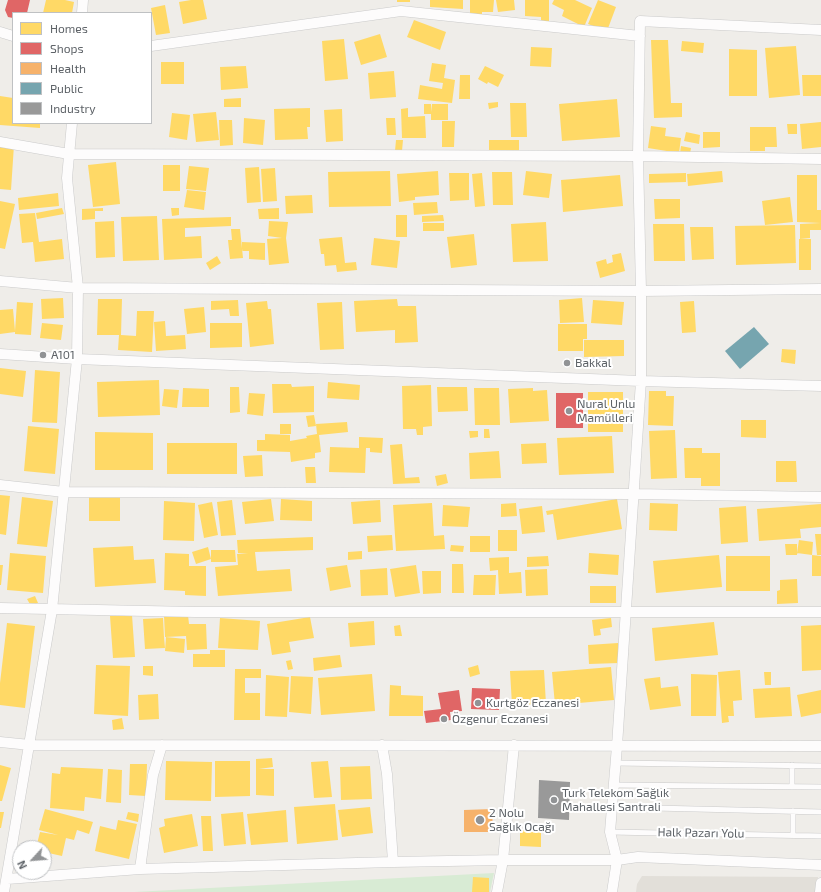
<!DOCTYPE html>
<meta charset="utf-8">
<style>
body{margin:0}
#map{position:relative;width:821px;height:892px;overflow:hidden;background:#efede9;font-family:"Exo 2",sans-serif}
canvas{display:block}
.legend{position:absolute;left:12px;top:12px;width:140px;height:112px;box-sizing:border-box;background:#fff;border:1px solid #bfc1c3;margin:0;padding:5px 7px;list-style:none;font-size:12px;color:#5e6368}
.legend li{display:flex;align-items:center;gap:8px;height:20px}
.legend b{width:20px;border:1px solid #bfc1c3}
.north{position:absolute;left:12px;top:840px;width:40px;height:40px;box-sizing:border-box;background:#fff;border:1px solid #bfc1c3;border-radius:50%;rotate:244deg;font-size:11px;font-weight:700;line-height:16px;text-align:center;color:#5e6368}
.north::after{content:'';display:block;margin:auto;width:14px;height:18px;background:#919395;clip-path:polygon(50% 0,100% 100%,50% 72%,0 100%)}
</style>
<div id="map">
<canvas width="821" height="892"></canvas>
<ul class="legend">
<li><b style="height:11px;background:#ffd966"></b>Homes</li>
<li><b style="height:11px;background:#e06666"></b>Shops</li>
<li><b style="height:11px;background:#f6b26b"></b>Health</li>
<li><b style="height:11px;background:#76a5af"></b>Public</li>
<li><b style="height:11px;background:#999"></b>Industry</li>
</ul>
<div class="north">N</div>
</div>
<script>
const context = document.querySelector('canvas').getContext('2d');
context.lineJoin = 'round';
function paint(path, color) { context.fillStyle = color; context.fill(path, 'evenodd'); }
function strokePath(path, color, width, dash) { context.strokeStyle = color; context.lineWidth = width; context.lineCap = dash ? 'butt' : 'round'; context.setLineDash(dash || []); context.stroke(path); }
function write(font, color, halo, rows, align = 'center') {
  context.font = font + ' "Exo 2",sans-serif'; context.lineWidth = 4; context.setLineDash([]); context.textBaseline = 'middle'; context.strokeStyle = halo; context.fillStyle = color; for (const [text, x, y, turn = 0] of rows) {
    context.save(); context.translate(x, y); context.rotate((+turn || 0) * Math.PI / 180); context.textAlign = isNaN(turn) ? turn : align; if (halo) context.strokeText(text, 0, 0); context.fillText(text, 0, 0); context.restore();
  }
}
const education = new Path2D(`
 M642 876 818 877 816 892H636L637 884Z`);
const green = new Path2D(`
 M494 873 490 892H134Z`);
const homes = new Path2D(`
 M46 0H65L74 2 72 13H43Z
 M191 0H203L207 19 183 24 179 2Z
 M397 0H410V2H397Z
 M430 0H463V9L430 7Z
 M470 0H494L493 12H482V15H470Z
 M496 0H514L515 10 498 12Z
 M525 0H549V23H541V17L525 16Z
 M554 0H575L592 8 584 27 562 16 564 10 552 4Z
 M598 0 616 7 607 31 588 24Z
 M165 5 170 33 156 35 151 8Z
 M414 20 446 32 440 50 407 37Z
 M380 34 387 57 361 65 354 42Z
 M344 39 348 79 325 81 322 41Z
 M651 40H668L671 103H682V117L654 118Z
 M682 41 704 43 703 53 681 51Z
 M796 46 800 95 769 98 765 48Z
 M531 47 552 48 551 67 530 66Z
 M729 49 757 50V96H729Z
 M161 62H184V84H161Z
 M432 63 446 65 444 78 455 80 452 103 418 99 420 85 442 89 443 83 429 81Z
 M246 66 248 88 221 90 220 67Z
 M485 66 504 75 498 87 488 82 487 84 478 79Z
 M394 71 396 97 370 99 368 73Z
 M460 75H470V99H459Z
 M802 75H821V96H803Z
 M0 96 13 98V123H40V128L0 125Z
 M241 98V107H224V99Z
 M617 99 620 137 562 141 559 104Z
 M498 102V107L489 109 488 103Z
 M510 103H526L527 137H511Z
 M424 104H431V112L432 104H448V120H431V114H424Z
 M310 108V127H307L308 139 275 140 274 109Z
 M408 108V117L425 116 426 138H402L401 109Z
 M342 109 343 141 326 142 324 110Z
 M216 112 219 140 196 142 193 114Z
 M172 113 190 115 187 140 169 137Z
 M244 118 265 120 263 145 243 143Z
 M386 118H395L396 135H387Z
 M219 120H232L233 145 220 146Z
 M442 121H455L454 147H442Z
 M821 122V147L802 149 800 124Z
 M787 124H797V134H788Z
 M651 126 666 128 665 136 681 138 679 153 648 148Z
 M750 127H776L777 147H765V151H750Z
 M686 132 700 135 699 144 684 141Z
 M703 132H720V147L703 148Z
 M396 140H403L402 151H395Z
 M489 140H519V152H489Z
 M0 144 14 145 11 190 0 189Z
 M681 146 691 148 690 154 680 153Z
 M116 162 120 204 93 207 88 165Z
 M163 165H180V191H163Z
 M189 166 209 168 206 191 186 189Z
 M259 167 261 202 247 203 245 168Z
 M275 168 277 201 263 202 261 169Z
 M390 171 391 206 329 207 328 172Z
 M438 171 439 195 415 197V200L399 202 397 174Z
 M526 171 552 174 549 198 523 195Z
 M722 171 723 182 688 186 687 174Z
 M492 172H512L513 205H493Z
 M449 173H469V200L450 201Z
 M482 173 485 206 475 207 472 174Z
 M686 173V182L649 183V174Z
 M620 175 623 206 563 212 561 180Z
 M797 175H817V210H821V223L797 222Z
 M187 190 206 192 204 210 184 207Z
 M58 193 59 206 19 210 18 198Z
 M312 195 313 213 286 214 285 196Z
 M790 197 793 222 765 225 762 201Z
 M654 199H680V218L655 219Z
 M0 201 15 204 5 249 0 248Z
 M437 202 438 213 414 215 413 203Z
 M62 208 64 214 37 219 36 213Z
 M103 208V211H95V219L82 220V209Z
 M171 208H179V215L172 216Z
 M279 208V219H259L258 209Z
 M35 213 39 242 62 239 64 259 35 262 33 242 22 243 19 214Z
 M396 215H407V237H396Z
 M443 215 444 221 422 222V216Z
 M157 216 159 260 123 261 121 217Z
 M231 217V226L185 228V237L201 236 202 258 164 260 162 219Z
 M114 221 115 257 96 258 95 222Z
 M269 221 288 222 286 238 289 263 269 265 267 239 282 238 268 236Z
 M546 222 548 261 513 262 511 224Z
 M423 223H444V231H423Z
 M821 223V230H810V238L800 239V224Z
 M653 224H684L685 261H654Z
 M795 225 796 263 736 265 735 226Z
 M690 227H713L714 259 692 260Z
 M231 229H240L243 258 230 259 228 240H232Z
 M474 234 477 265 451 268 447 237Z
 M342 237 345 263 356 262 357 270 337 272 336 265 325 266 324 254H321L319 239Z
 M374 238 400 241 397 268 371 265Z
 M799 239H811V270H799Z
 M242 242 265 243V260L249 259V251H242Z
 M621 253 625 271 600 278 596 262 606 259 607 264 613 262 612 255Z
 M217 256 221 263 210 270 206 263Z
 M63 298 64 318 42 319 41 299Z
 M582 298 584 322 560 323 559 300Z
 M98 299H122L121 335 136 336 137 311H154L152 352 118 350 119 335H97Z
 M397 299 398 306H416L418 342 395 343V330L356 332 354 301Z
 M238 300 239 316H230L229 309 211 310V301Z
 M593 300 624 302 622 325 591 323Z
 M267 301 268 309H271L274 344 250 347 246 303Z
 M694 301 696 332 682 333 680 302Z
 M17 302 33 303 31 335 15 334V332L0 334V310L13 309 15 331Z
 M342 302 344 349 320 350 317 303Z
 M204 307 206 332 187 334 184 309Z
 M165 321 166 336 185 335 186 349 156 351 154 322Z
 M42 323 63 325 61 340 40 338Z
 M210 323H242V347L210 348Z
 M558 324H587V339H583V351H558Z
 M584 340H624V356L584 357Z
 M782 349 796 350 795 364 781 362Z
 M0 368 26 371 23 397 0 394Z
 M35 370 60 372 57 423 32 422Z
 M159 380 160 415 98 417 97 382Z
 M328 382 360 385 359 400 327 398Z
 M272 384H291L292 387 314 386V412L273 413Z
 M431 385 432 426 423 427V435H417L416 429H403L402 386Z
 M230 387H239L240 412 230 413Z
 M437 387H467L468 411 438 412Z
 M183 388 209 389V407H182Z
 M474 388H499L500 425H475Z
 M533 388V391L547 390 549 421 510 423 508 389Z
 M164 389 179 390 177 408 162 406Z
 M649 391H666V396H674L673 426 648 425Z
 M588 392H623V432H588Z
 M249 393 265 394 263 416 247 414Z
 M314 415 316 426 308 427 306 416Z
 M741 420H766V438L741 437Z
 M347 422 348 432 319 435 321 452 315 453V458L291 462 290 452 257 451V440H265V434L290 435V441L307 438 306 436 317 434 316 424Z
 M280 424H291V434H280Z
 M28 426 59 429 55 474 24 471Z
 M484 429H489L490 438H484Z
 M675 430 677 478 651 479 649 431Z
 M469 431H478V437L470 438Z
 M95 432 153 433V470H95Z
 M612 436 614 473 559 475 557 438Z
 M359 437 383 438 382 453 370 452V448H366L365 473 329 472 330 447 359 448Z
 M167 443H237V474H167Z
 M546 443 547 463 522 464 521 444Z
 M402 444 405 478 419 477 420 483 393 484 390 445Z
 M684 448H702V453H720V486H701V478H685Z
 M499 451 501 478 470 479 469 453Z
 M262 455 263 476 245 477 243 456Z
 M776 461H796L797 482H776Z
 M305 467H315L316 483H306Z
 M446 474 448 483 437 486 435 476Z
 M0 495 10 496 6 535 0 534Z
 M22 497 53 501 47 547 17 544Z
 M89 497H120V521H89Z
 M271 499 274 521 245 524 242 502Z
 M281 499 312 501V521L280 520Z
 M617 499 622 529 557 540 553 514 547 515 546 511Z
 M232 500 236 535 221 536 217 502Z
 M380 500 381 522 353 524 351 502Z
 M164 501 195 503 194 541 163 540Z
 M212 502 218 535 204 538 198 505Z
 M432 503 434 536 444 535 445 549 396 551 393 505Z
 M516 503 517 516 501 517V504Z
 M650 503 678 504 677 531 649 530Z
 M821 504V527L800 529 801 538 759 541 757 509Z
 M443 505 470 507 468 527 442 526Z
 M542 506 545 532 522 534 519 509Z
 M746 506 748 542 721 544 719 508Z
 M498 530H517V551H498Z
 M815 534H821V555H817Z
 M392 535 393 550 368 552 367 536Z
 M470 536H490V552H470Z
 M313 537V550L255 552 257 571 290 569 292 591 218 596 215 567 238 565 237 554 248 553H238L237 540Z
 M799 540 813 542 812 555 797 553Z
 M785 544H797V555H786Z
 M451 545 464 546 463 552 450 551Z
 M133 546 134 560 154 559 156 583 95 587 93 548Z
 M208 547 211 559 196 564 192 552Z
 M211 550H235L236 562H211Z
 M362 551V559L348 560V552Z
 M10 553 46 556 43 593 7 590Z
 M165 553 189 554V566H206V596L185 595V591L164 590Z
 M589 553 619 555 618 575 588 573Z
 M719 555 722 587 656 593 653 561Z
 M812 555 821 556V576H812Z
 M548 556 549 566 527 567V557Z
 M726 556H770V591H726Z
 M509 557V573L521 572 522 593 499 594 498 570 490 571 489 558Z
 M452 564H463L464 593H452Z
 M0 565H3L1 585H0Z
 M347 565 351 587 330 591 326 568Z
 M416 565 420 593 395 597 390 569Z
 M387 568 388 595 361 596 360 570Z
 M547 569 548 595 526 596 525 570Z
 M422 571H441V593L423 594Z
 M474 575H496L495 595H473Z
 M797 579 798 603 777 604V591L780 590V580Z
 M590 586H616V603H590Z
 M35 596 38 603 31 606 27 599Z
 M132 615 135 657 113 658 110 616Z
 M188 615 189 624H206L207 649 187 650 186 636 165 637 164 616Z
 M310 617 314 638 289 642 291 652 272 655 267 624Z
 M163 618 164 637H163H164L165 648 145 649 143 619Z
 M220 618 260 621 258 650 218 648Z
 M611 618 612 627 600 629 601 635 594 636 592 620Z
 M374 621 375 645 350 647 348 623Z
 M714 622 718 655 655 661 652 628Z
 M7 623 35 626 25 708 0 705V683Z
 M400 625 402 636H395L394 626Z
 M821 625V670L802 671 801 626Z
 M166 637 185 639 184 653 165 651Z
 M618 643 619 663 589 664 588 645Z
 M210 650H225V667H193V654H210Z
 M340 655 342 667 314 671 313 658Z
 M291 660 293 669 288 670 286 661Z
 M96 665 130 666 128 716 94 714Z
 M478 665 480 674 470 677 468 668Z
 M143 666H153V676L143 675Z
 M611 667 614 700 555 705 552 672Z
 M235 669H261V678H245V693H260V720H234Z
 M544 670 546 704 512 705 510 671Z
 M740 670 742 700 733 701 734 716H728L729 722 722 723 718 672Z
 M764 672H771V685H765Z
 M372 674 375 711 321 715 318 678Z
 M691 674 717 675 716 716H691Z
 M266 675 289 677 287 717 265 716Z
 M291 676 313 677 311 714 289 712Z
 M660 677 661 688 678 686 681 706 650 710 644 679Z
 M390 685 401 686V695L423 696V716H389Z
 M790 687 792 716 755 718 753 689Z
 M821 690V713L801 717 797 695Z
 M158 694 159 719 139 720 138 695Z
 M122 718 124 729 113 730 112 720Z
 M272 758 273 767 259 769H274V796L256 795V759Z
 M166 761 212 762 211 801 165 800Z
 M215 761H250V796L215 797Z
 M328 761 332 797 314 798 311 762Z
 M130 764H147L146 796 129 795Z
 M0 765 11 768 2 801H0Z
 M370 766 372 799 341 800 340 767Z
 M61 767 103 769 101 799 85 797 84 811 50 808 52 773 60 774Z
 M108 769 122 770 121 803 106 802Z
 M335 804 338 840 297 844 294 807Z
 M370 807 373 833 342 837 338 810Z
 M45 809 93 822 89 834 77 830 74 840 66 838 62 856 44 852V848H36L40 832 58 835 39 830Z
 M286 810 288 842 251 845 247 814Z
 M0 812H4L1 828H0Z
 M128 812 139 814 138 822 126 819Z
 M243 812 246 844 224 846 221 814Z
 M192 814 198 846 164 853 159 828 165 826 164 819Z
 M201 816H211L213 851H203Z
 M118 820 137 824 129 859 95 851 100 826 116 830Z
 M520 830H541V847L520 846Z
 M473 877 489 878V892H472Z`);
const shops = new Path2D(`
 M8 0H30L27 13H13V18L8 17 5 10Z
 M556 393H583V428H556Z
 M472 688 500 689 499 710 471 709Z
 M459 690 462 711 450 712 451 720 426 723 424 711 441 709 438 693Z`);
const health = new Path2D(`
 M492 809 493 832H464V810Z`);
const public = new Path2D(`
 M754 327 769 344 740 369 725 351Z`);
const industry = new Path2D(`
 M539 780 570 782 569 820 538 818Z`);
const service = new Path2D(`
 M616 763 821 766
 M614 785 821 787
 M792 787V765
 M612 807 821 812
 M793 811V835
 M610 832 821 836`);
const minor = new Path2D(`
 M82 13 83 0
 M0 32 13 36
 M151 46 401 11 640 36
 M0 142 69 154 638 156 821 159
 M0 281 78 288 641 291 821 289
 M0 354 77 359 641 381 821 386
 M0 485 64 492 633 494 821 497
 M0 608 195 612H821
 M0 742 30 745 821 746
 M382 745 387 774 393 862
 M140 869 153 775 162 745
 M7 879 140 869 393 862 503 860H617L638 857 821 865
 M4 892 52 610 77 359 78 288 67 178 72 123
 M497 892 503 860 514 745
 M612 892 617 860 610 832 617 746 641 381V291L638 156 640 21 821 30
 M820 892 821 883`);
const markers = [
 [43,355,4,"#919395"],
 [567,363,4,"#919395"],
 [569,411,4,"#919395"],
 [478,703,4,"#919395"],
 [444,719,4,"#919395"],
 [554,800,4,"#919395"],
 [480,820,5,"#919395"]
];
const poiNames = [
 ["A101",51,355],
 ["Bakkal",575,363],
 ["Nural Unlu",577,404],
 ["Mamülleri",577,418],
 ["Kurtgöz Eczanesi",486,703],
 ["Özgenur Eczanesi",452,719],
 ["Turk Telekom Sağlık",562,793],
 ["Mahallesi Santrali",562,807],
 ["2 Nolu",489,813],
 ["Sağlık Ocağı",489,827]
];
const streetNames = [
 ["Halk Pazarı Yolu",701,833,1]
];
paint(education, '#e2dfd9');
paint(green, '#d8ebd4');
paint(homes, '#ffd966');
paint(shops, '#e06666');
paint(health, '#f6b26b');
paint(public, '#76a5af');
paint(industry, '#999');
strokePath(service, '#cacaca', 6);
strokePath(minor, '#cacaca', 11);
strokePath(service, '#fdfcfc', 5);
strokePath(minor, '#fdfcfc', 10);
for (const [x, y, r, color] of markers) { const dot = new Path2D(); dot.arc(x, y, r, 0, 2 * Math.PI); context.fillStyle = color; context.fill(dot); strokePath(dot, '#fff', 1.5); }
write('12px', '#5e6368', '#fff', poiNames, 'left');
write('12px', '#5e6368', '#fff', streetNames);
</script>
